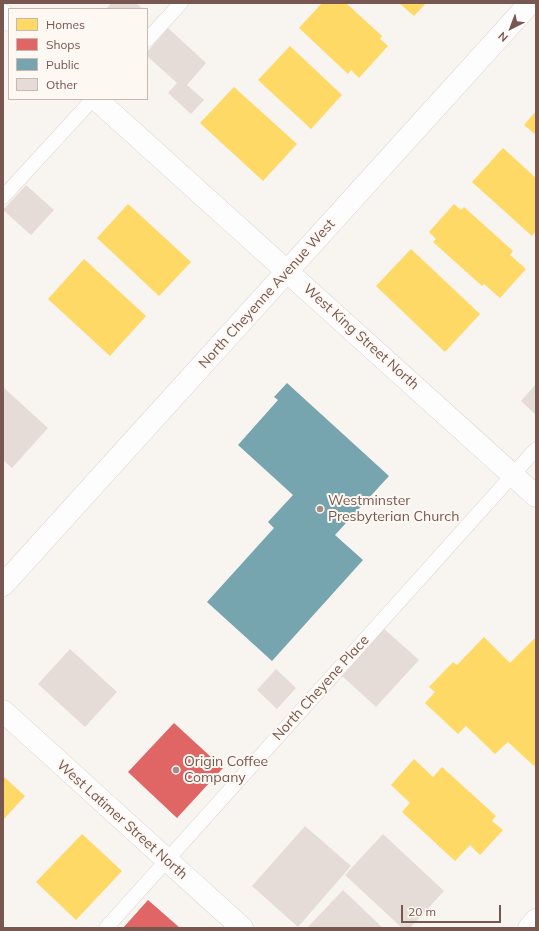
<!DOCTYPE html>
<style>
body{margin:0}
#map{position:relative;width:539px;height:931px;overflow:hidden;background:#f8f4f0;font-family:Mulish,sans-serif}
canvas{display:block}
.frame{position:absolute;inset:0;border:4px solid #77574f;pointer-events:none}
.legend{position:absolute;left:8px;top:8px;width:140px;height:92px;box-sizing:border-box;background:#fef8f3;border:1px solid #c8b8b1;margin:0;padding:5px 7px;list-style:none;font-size:12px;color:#77574f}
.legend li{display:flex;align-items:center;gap:8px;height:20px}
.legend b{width:20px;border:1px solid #c8b8b1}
.north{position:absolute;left:491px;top:8px;width:40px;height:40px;-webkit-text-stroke:3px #fef8f3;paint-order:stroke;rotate:222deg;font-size:11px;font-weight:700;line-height:16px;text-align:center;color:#77574f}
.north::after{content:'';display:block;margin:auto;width:14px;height:18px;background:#77574f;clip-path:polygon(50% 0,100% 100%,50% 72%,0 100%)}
.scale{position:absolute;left:401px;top:905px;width:100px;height:18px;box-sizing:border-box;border:2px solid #77574f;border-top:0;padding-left:5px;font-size:12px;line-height:14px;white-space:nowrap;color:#77574f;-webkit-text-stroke:3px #fef8f3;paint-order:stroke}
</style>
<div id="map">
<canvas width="539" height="931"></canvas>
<div class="frame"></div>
<ul class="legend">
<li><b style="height:11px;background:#ffd966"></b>Homes</li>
<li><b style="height:11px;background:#e06666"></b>Shops</li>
<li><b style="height:11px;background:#76a5af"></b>Public</li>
<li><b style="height:11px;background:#e5dcd7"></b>Other</li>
</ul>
<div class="north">N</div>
<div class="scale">20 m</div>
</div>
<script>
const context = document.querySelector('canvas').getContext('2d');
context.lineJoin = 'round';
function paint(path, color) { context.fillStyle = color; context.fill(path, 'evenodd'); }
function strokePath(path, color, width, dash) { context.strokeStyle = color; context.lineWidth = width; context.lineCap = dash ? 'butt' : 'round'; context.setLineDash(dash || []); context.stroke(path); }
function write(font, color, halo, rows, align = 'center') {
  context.font = font + ' Mulish,sans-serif'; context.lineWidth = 4; context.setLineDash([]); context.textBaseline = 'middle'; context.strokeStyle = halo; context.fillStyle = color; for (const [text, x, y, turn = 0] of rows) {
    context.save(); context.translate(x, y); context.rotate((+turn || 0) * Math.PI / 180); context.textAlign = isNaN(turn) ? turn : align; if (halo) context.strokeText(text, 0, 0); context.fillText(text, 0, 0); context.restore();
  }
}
const homes = new Path2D(`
 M322 3H346L382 36 380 39 388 46 359 78 351 70 348 74 299 28Z
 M399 3H426L414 16Z
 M290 46 342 95 311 129 258 80Z
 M234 87 297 144 263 181 200 123Z
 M536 111V135L524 125Z
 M503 148 536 178V231L532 236 472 182Z
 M128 204 191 262 159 296 97 238Z
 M454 204 461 210 464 207 513 251 510 255 526 269 500 298 484 284 482 286 433 242 436 239 429 232Z
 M411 249 480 314 445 352 376 286Z
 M84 259 146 316 110 356 48 299Z
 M484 637 510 663 536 637V764L534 766 508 742 495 754 466 726 458 734 425 703 435 692 429 687 453 662 457 665Z
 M414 759 433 777 442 767 496 816 492 821 503 830 480 855 470 845 455 861 402 812 410 803 391 785Z
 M3 776 25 796 3 820Z
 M82 834 122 871 76 920 36 882Z`);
const shops = new Path2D(`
 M174 723 223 768 177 818 128 772Z
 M148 900 180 928H123Z`);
const public = new Path2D(`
 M287 383 389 476 335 535 363 560 272 661 207 602 274 528 268 522 293 495 238 445 278 400 274 397Z`);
const building = new Path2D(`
 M111 3H136L143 9H106Z
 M168 28 206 63 187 85 204 100 191 114 168 93 177 83 147 56V52Z
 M26 185 54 210 31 235 3 210Z
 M536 384V415L521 401Z
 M3 387 48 428 12 468 3 460Z
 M382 627 419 660 376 707 340 674Z
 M70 649 117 692 85 727 38 684Z
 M276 669 296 688 277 709 257 690Z
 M305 826 351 866 298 927 252 886Z
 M383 834 444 891 410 928H402L345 875Z
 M343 890 383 928H307Z`);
const lane = new Path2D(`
 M147 40 181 3
 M3 197 93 99
 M106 928 536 449`);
const street = new Path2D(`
 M3 15 9 20
 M96 99 536 496
 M3 585 530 3
 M3 711 242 928`);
const secondary = new Path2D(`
 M529 928 536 920`);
const markers = [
 [320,509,4,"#a48e87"],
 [176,770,4,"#a48e87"]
];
const streetNames = [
 ["North Cheyenne Avenue West",267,294,-48],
 ["West King Street North",361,337,42],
 ["North Cheyene Place",321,688,-48],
 ["West Latimer Street North",122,820,42]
];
const poiNames = [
 ["Westminster",328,501],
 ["Presbyterian Church",328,517],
 ["Origin Coffee",184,762],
 ["Company",184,778]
];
paint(homes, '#ffd966');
paint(shops, '#e06666');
paint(public, '#76a5af');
paint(building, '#e5dcd7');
strokePath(lane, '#d8d1cd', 15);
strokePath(street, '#d8d1cd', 23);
strokePath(secondary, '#d8cfcb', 23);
strokePath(lane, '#fefdfd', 14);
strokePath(street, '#fefdfd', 22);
strokePath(secondary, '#fefdfd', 22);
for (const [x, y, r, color] of markers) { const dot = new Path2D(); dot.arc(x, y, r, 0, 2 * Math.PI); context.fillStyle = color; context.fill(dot); strokePath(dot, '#fef8f3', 1.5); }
write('14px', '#77574f', '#fef8f3', streetNames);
write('14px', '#77574f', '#fef8f3', poiNames, 'left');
</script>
